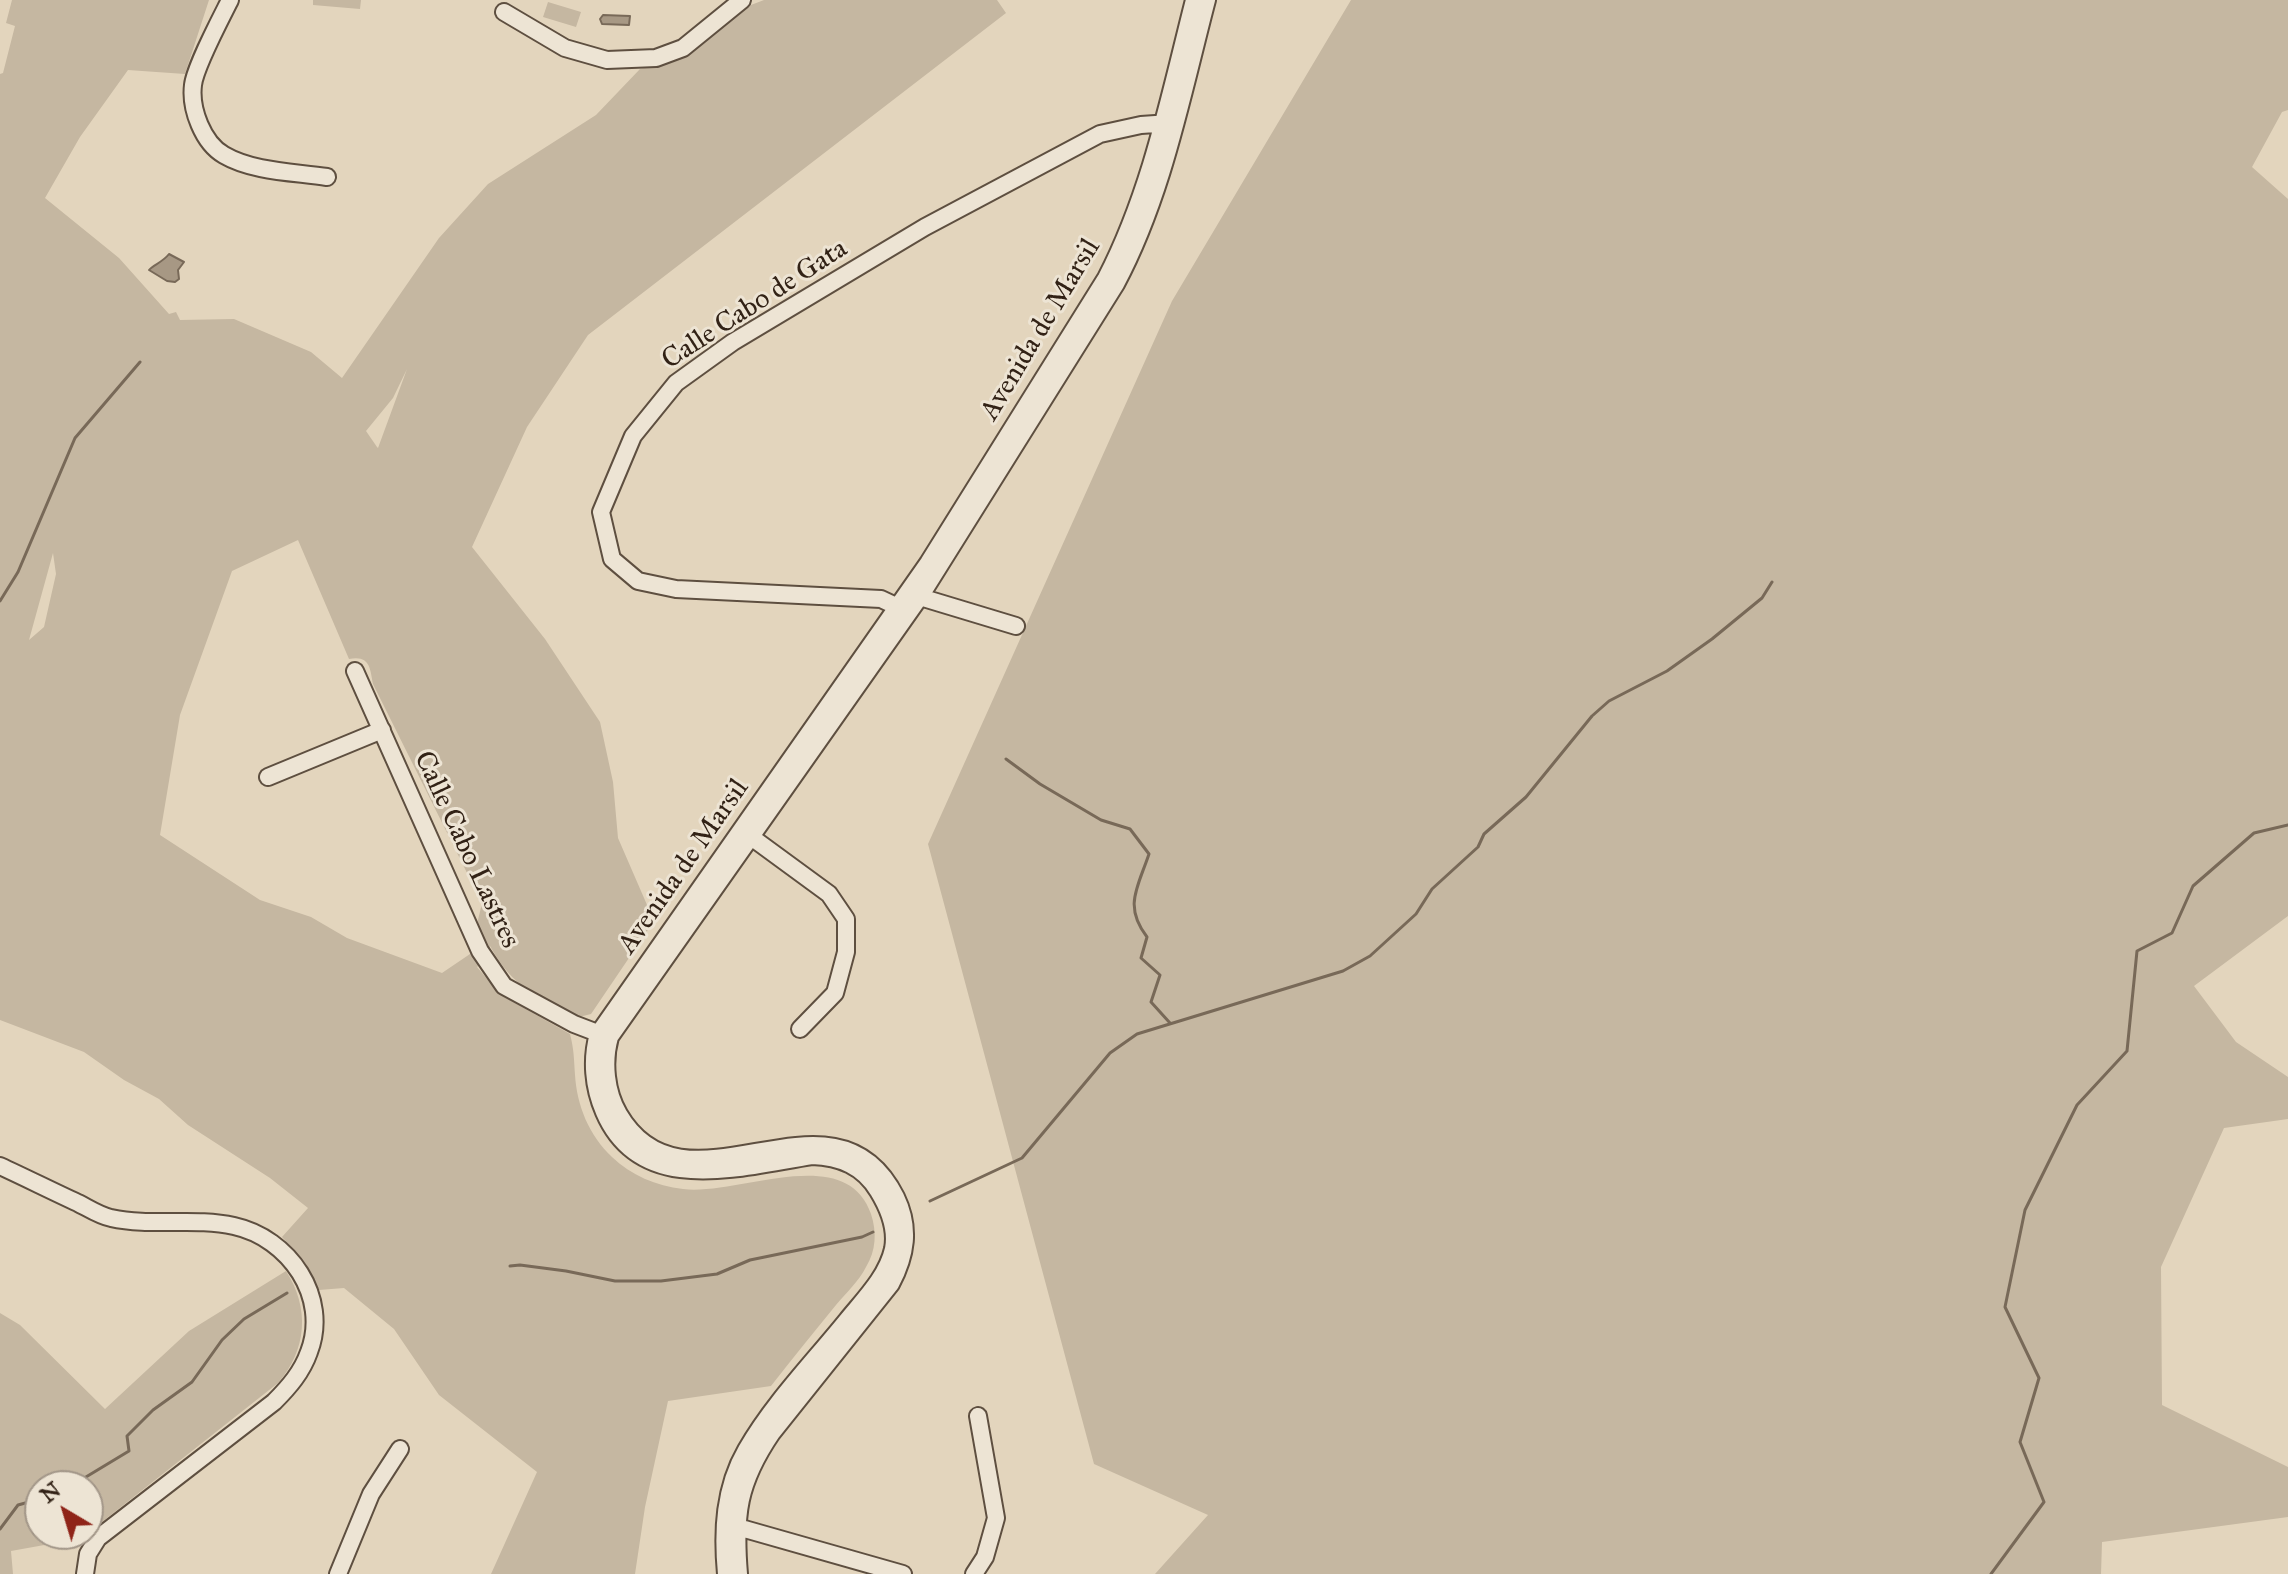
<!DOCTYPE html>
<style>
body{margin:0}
#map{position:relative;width:2288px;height:1574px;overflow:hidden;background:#e3d5bd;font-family:"IM FELL Great Primer",serif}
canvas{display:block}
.north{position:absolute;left:24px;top:1470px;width:80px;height:80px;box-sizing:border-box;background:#ede4d4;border:2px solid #a29688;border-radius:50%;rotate:322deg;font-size:22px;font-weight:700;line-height:32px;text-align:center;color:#322216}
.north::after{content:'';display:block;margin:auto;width:28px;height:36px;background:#8f2418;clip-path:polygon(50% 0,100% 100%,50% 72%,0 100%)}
</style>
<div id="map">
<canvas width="2288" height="1574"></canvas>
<div class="north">N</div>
</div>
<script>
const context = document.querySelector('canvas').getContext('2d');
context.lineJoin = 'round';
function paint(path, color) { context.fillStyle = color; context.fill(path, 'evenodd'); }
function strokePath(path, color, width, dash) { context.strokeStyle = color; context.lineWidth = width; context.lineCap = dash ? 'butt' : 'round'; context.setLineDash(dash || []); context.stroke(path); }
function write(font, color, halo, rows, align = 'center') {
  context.font = font + ' "IM FELL Great Primer",serif'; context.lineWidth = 6; context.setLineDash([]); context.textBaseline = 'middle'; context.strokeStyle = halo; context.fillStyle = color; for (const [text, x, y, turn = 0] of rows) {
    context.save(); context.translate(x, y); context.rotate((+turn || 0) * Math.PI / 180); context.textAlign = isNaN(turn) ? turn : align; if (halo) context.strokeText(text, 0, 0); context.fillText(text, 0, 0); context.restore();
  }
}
const green = new Path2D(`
 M12 0H209L185 74 128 70 80 137 45 198 119 258 169 314 176 312 180 320 234 319 311 352 342 378 439 238 488 184 596 115 640 69 674 61 689 54 751 5 764 0H997L1006 13 588 335 527 427 472 547 545 639 600 722 613 782 618 838 654 921 591 1014 579 1017C537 995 514 990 490 946L487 959 477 967 501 995 570 1034C574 1049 574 1060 575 1075 577 1106 589 1135 612 1157 631 1175 656 1186 683 1189 738 1196 846 1141 871 1214 877 1232 876 1251 866 1267 859 1281 846 1293 836 1305 814 1332 792 1359 771 1386L668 1401 645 1507 635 1574H491L537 1472 439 1395 394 1329 344 1288 319 1290 306 1264 282 1237 308 1208 270 1178 188 1125 159 1099 124 1080 84 1052 0 1020V74L3 73 15 26 6 23ZM407 369 378 448 377 447 366 431 393 398ZM298 540 349 659C370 655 370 668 373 684L482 903 470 954 442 973 347 938 311 917 260 900 160 835 180 715 232 571ZM53 553 56 574 44 627 29 640Z
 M313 0H361L360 9 313 5Z
 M1351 0H2288V110L2282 112 2252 167 2288 199V916L2194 986 2236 1042 2288 1077V1119L2224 1128 2161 1267 2162 1405 2288 1467V1517L2102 1542 2101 1574H1155L1208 1515 1094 1464 928 844 1172 301Z
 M548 2 581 12 576 27 543 17Z
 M286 1271C310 1308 307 1350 278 1383L88 1533V1486H40V1534H87L82 1541 61 1542 11 1551 13 1574H0V1313L20 1325 105 1409 189 1331Z`);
const water = new Path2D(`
 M603 15 630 16 629 25 602 24 600 19Z
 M169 254 184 262 178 270 179 279 175 282 167 281 149 270C153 265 163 262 169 254Z`);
const stream = new Path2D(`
 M0 601 18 572 75 438 140 362
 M1006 759 1040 784 1101 820 1130 829 1149 854C1138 887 1123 906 1147 937L1141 958 1160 975 1151 1002 1170 1023
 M930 1201 1022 1158 1110 1053 1137 1034 1343 971 1370 956 1416 914 1432 889 1478 847 1484 834 1526 797 1592 716 1609 701 1667 671 1712 639 1762 598 1772 582
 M510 1266 520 1265 566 1271 615 1281H661L717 1274 750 1260 862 1237 873 1232
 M71 1486 129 1451 127 1436 153 1410 192 1382 222 1340 244 1319 287 1293
 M0 1529 18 1505 40 1499
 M1991 1574 2044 1502 2020 1442 2039 1378 2005 1307 2025 1210 2077 1105 2127 1051 2137 951 2172 933 2193 886 2254 833 2288 825`);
const minor = new Path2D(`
 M230 0C221 18 195 67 193 85 190 109 203 143 224 155 253 172 295 172 327 177
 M504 12 565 48 607 60 656 58 683 48 742 0
 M920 597 1016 626
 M898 607 881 599 676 589 638 581 612 559 601 512 633 436 676 383 733 342 925 227 1100 134 1141 125 1170 123
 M355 671 480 951 504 986 574 1024 608 1037
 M268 777 382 730
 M743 831 829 894 846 919V952L835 993 800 1029
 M0 1166C26 1178 52 1191 78 1203 88 1208 100 1216 111 1218 151 1227 195 1217 234 1226 289 1238 330 1297 309 1352 302 1372 289 1387 274 1402L98 1538 88 1554 85 1574
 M727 1524 903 1574
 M338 1574 371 1494 400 1449
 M726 1574C722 1531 724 1488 746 1450 773 1403 813 1362 847 1320 865 1298 887 1276 893 1249 897 1228 889 1209 878 1191 863 1166 840 1157 812 1156 740 1167 641 1198 604 1112 593 1087 591 1059 598 1034L928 563 1106 278C1151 191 1170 94 1194 0
 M739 1574C734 1515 738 1483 772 1433L891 1284C906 1256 911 1228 896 1197 833 1071 686 1229 619 1114 606 1092 603 1062 610 1037L920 597 1116 284C1163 196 1182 95 1207 0
 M974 1574 985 1557 996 1518 978 1416`);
const streetNames = [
 ["Calle Cabo de Gata",755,305,-33],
 ["Avenida de Marsil",1041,330,-59],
 ["Calle Cabo Lastres",466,850,65],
 ["Avenida de Marsil",684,867,-55]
];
paint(green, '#c5b7a1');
paint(water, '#a79884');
strokePath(water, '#786958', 2);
strokePath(stream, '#786958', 3);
strokePath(minor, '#5e4f40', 20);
strokePath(minor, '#ede4d4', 16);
write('28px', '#322216', '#ede4d4', streetNames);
</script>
